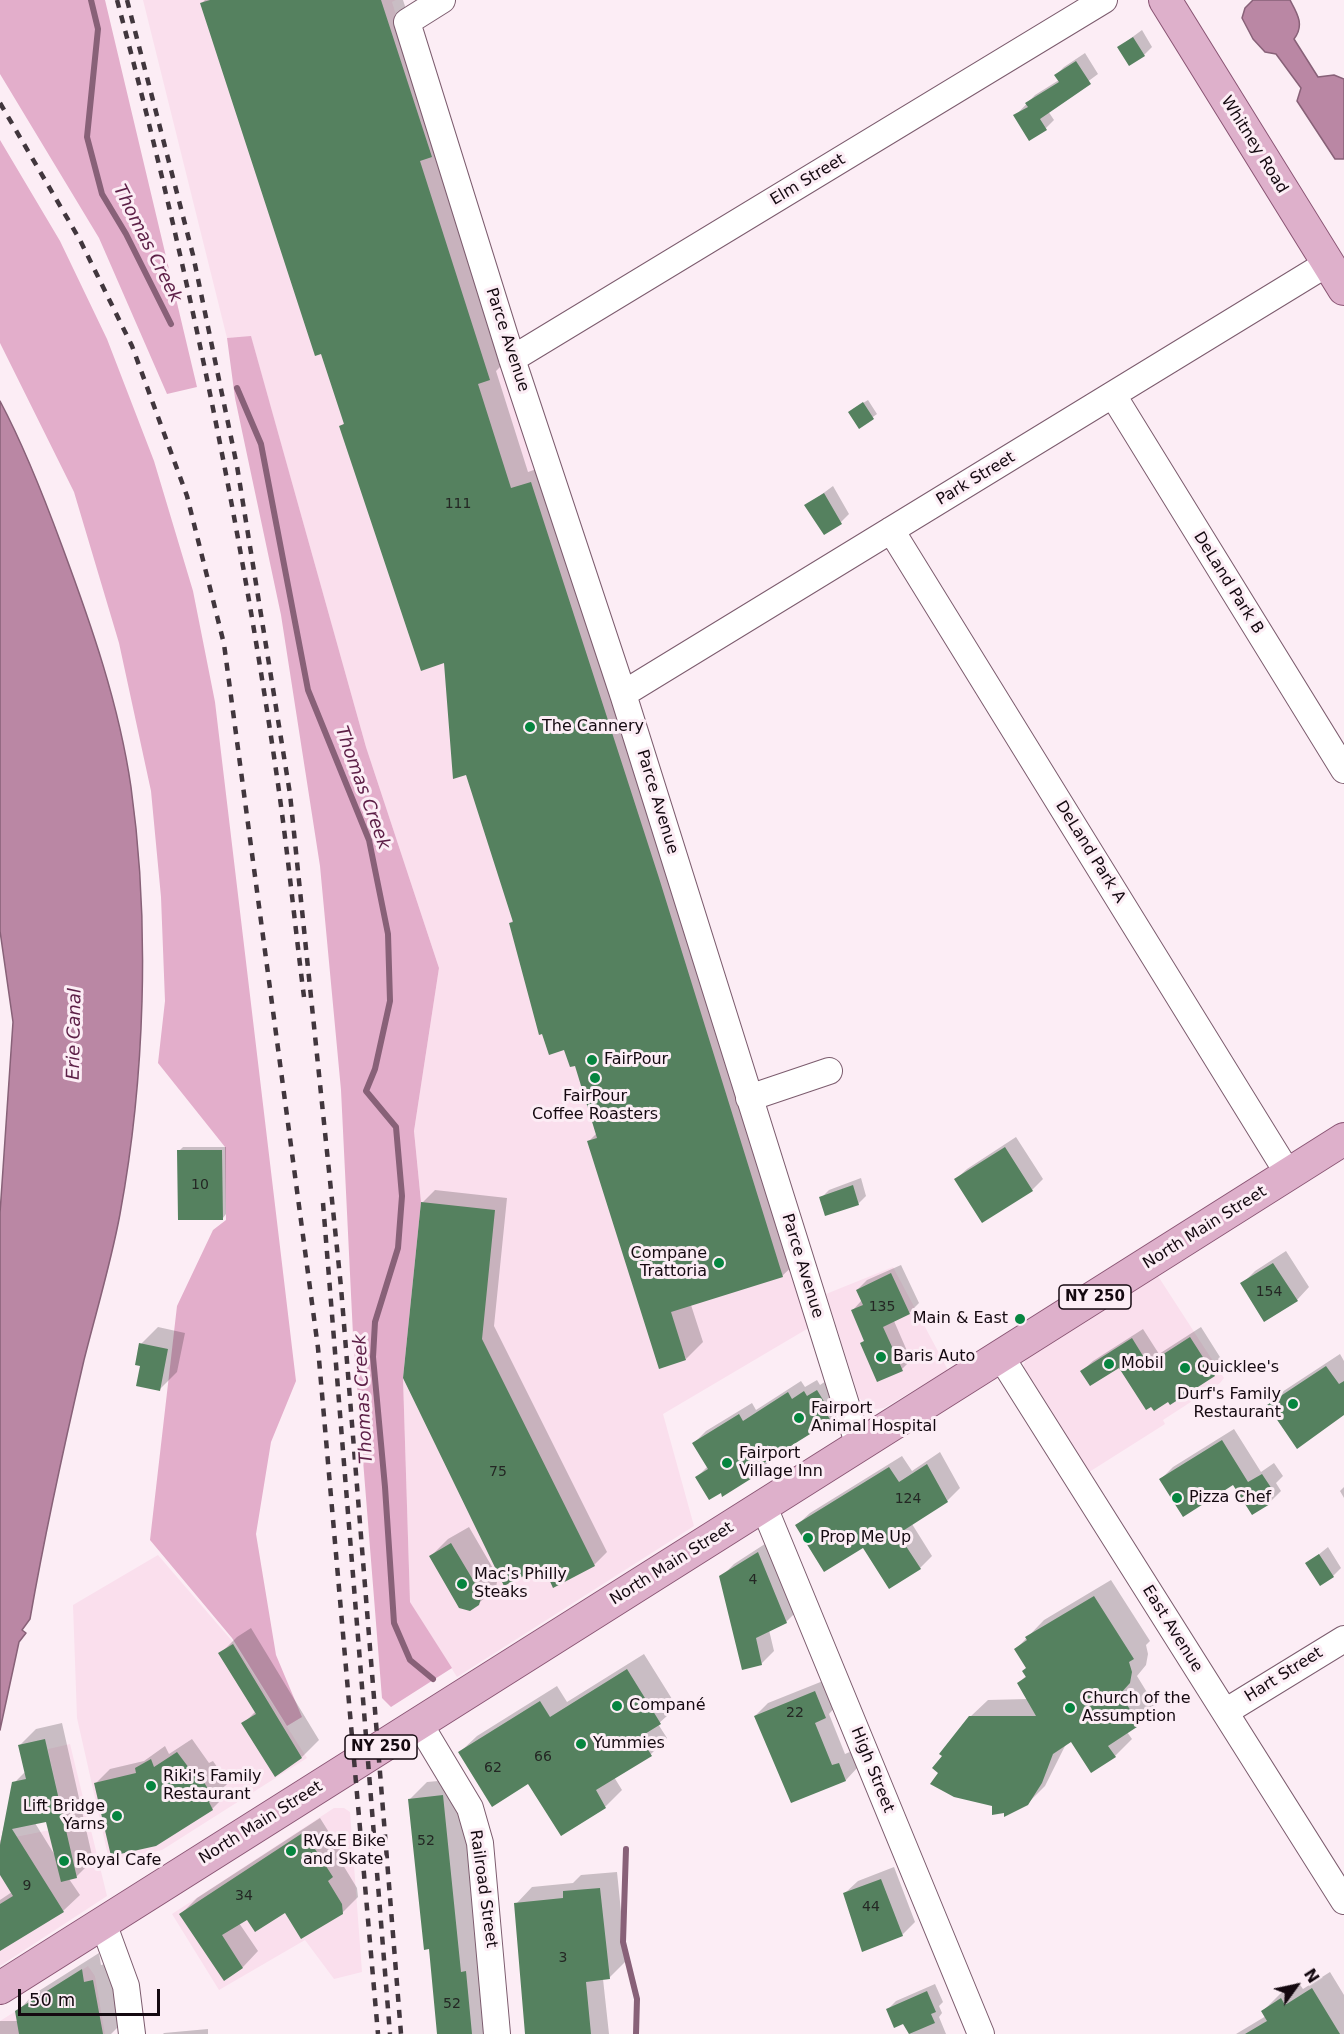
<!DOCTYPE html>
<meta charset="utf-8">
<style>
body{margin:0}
#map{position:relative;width:1344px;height:2034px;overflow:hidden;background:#fcedf5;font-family:"DejaVu Sans",sans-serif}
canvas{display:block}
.north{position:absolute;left:1266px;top:1956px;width:60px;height:60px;-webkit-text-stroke:4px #fcedf5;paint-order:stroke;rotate:57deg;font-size:16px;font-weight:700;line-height:24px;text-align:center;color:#140910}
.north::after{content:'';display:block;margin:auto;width:21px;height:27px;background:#140910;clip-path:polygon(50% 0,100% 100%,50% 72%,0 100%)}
.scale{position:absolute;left:18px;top:1989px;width:142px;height:27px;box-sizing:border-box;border:3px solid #140910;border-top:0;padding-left:8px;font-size:18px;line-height:21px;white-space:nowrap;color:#140910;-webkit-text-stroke:4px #fcedf5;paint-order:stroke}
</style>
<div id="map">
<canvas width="1344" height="2034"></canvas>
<div class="north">N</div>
<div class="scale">50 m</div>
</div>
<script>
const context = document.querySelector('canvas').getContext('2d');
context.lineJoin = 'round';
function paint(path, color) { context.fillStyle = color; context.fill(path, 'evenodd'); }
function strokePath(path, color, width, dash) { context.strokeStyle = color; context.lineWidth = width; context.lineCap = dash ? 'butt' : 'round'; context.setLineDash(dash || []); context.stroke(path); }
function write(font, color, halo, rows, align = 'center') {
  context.font = font + ' "DejaVu Sans",sans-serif'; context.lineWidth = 6; context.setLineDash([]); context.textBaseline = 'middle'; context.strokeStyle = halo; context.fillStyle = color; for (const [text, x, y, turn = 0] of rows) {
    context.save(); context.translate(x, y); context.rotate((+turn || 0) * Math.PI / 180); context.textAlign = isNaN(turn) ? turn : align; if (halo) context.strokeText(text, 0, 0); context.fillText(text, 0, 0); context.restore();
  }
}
const built = new Path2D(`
 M143 0H396L392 2 812 1326 663 1414 694 1526 457 1677 410 1603 403 1378 421 1202 414 1131 439 968 366 747 251 337 227 338Z
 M893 1267 948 1370 884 1408 876 1409 867 1405 859 1398 826 1294Z
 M1156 1273 1224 1378 1220 1383 1163 1420 1165 1424 1086 1474 1023 1369 1025 1361 1030 1353Z
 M158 1555 233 1642 307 1758 162 1850 109 1860 77 1718 73 1605Z
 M70 1744 107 1896 0 1966V1840L65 1827 48 1749Z
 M334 1808H344L350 1812 362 1972 334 1979 305 1940 219 1990 172 1914Z
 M88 1966 95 1976 105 2034H0V2021Z`);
const forest = new Path2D(`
 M0 0H105L197 387 167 394 99 238 0 74Z
 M0 140 60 241 107 339 154 461 193 591 215 702 296 1381 271 1442 256 1534 276 1655 302 1717 287 1726 232 1638 150 1540 177 1306 213 1230 226 1220 225 1147 158 1063 165 1001 161 897 151 791 119 643 74 492 0 343Z
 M251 336 366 747 439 968 414 1131 421 1202 403 1378 410 1602 452 1668 391 1707 382 1698 353 1335 341 1090 320 866 281 615 235 398 227 338Z`);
const water = new Path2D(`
 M1253 0H1290C1297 13 1305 25 1294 39L1318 77 1334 75 1344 79V159H1335L1297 101 1301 88 1276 54 1265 52 1253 39 1242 18 1245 8Z
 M0 401C25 448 44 497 62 546 91 624 119 704 131 787 150 923 145 1079 120 1214 111 1263 96 1312 84 1360 64 1446 45 1533 30 1619L22 1630 26 1633 19 1642 0 1730V1213L13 1022 0 931Z`);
const shadow = new Path2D(`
 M205 0H403L448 139 506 361 496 371 528 472 548 465 800 1259 782 1276 691 1305 703 1342 686 1359 589 1141 597 1133 576 1064 565 1048 543 1033 510 923 514 920 446 661 341 427 345 422 201 4Z
 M1142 30 1152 47 1144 55 1119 47Z
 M1085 53 1098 74 1048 111 1054 120 1046 128 1015 116 1035 95 1059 80 1056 75 1064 67Z
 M868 400 877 414 859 427 853 409Z
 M833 486 849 514 841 522 806 506Z
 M1016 1137 1043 1179 1032 1190 956 1179 967 1169Z
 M183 1147H226V1214L223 1218 179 1151Z
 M861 1178 866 1196 858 1204 821 1198 829 1190Z
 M435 1190 507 1198 494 1326 607 1552 594 1565 543 1564 422 1203Z
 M1286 1251 1309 1287 1297 1300 1242 1284 1255 1271Z
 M901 1265 919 1303 909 1313 894 1321 911 1360 902 1369 865 1340 852 1311 862 1300 857 1290 867 1280Z
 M158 1327 185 1333 177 1372 160 1389 142 1365 141 1344Z
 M1201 1327 1225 1365 1214 1375 1171 1403 1120 1366 1082 1371 1093 1361 1143 1329 1159 1354Z
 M1340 1354 1344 1361V1413L1297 1447 1269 1405 1282 1392Z
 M829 1379 843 1408 830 1420 767 1459 769 1462 756 1474 721 1491 697 1477 708 1466 694 1443 706 1431 752 1403 756 1410 801 1381 805 1387 817 1380 820 1385Z
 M1234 1429 1261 1472 1274 1463 1283 1476 1276 1483 1281 1491 1269 1503 1252 1513 1234 1483 1161 1479 1173 1467Z
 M940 1452 960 1488 947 1501 912 1524 932 1556 920 1568 863 1546 797 1525 810 1513 902 1456 912 1471Z
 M1344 1487V1498L1340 1491Z
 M469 1527 498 1577 496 1587 478 1604 431 1556 448 1539Z
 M771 1540 799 1609 786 1622 769 1630 774 1651 761 1664 721 1577 734 1564Z
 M1328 1547 1341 1568 1333 1576 1307 1564Z
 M1111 1580 1150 1641 1146 1645 1148 1654 1146 1665 1137 1676 1156 1707 1127 1732 1132 1739 1115 1756 1072 1740 1066 1744 1045 1786 1027 1804H994L970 1717 988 1700 1028 1699 1018 1684 1027 1675 1028 1668 1016 1649 1044 1620Z
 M251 1628 319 1740 302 1757 243 1724 256 1711 220 1654 237 1637Z
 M644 1654 677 1707 658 1724 667 1738 651 1754 614 1777 622 1790 606 1806 561 1834 528 1782 460 1752 477 1736 557 1686 567 1702Z
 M828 1679 838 1704 829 1714 845 1754 852 1751 858 1767 846 1780 792 1802 755 1716 768 1703Z
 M62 1723 93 1860 76 1877 69 1879 80 1895 63 1911 0 1949V1900L12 1892 0 1873V1843L14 1783 26 1771 20 1745 36 1729ZM47 1820 56 1857 35 1823Z
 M192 1739 209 1763 213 1761 228 1783 223 1788 227 1794 212 1809 155 1845 96 1783 110 1769 144 1761 165 1746 169 1754Z
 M460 1779 478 1955 490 2034H439L431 1948 410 1799 427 1782Z
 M320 1818 347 1861 343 1865 357 1888 358 1897 342 1913 285 1911 248 1918 239 1923 258 1951 243 1967 224 1979 181 1914 197 1898Z
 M894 1867 915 1922 902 1935 845 1893 858 1881Z
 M617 1872 626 1961 609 1978 603 1979 609 2034H528L516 1904 532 1887 573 1883 581 1875Z
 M99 1953 101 1965 110 1963 121 2024 111 2034H0V2021H18L17 2012 34 1994Z
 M1330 1972 1344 1995V2034H1236L1266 2016 1263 2011 1280 1994 1298 1982 1303 1989Z
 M935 1984 943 2002 939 2006 942 2013 939 2017 946 2034H909L904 2023 887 2010 896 2001Z
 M208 2029V2034H163L164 2033Z`);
const stream = new Path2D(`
 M91 0 98 29 87 137 102 194 126 234 171 324
 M237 388 261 444 308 690 369 840 388 934 390 1001 375 1069 366 1091 396 1127 402 1196 398 1248 375 1322 373 1357 385 1487 394 1623 410 1660 433 1679
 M626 1849 623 1942 637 1999 636 2034`);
const building = new Path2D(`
 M210 0H381L432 157 420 161 490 380 478 384 511 488 531 482 659 878 783 1277 671 1312 686 1360 659 1369 587 1141 597 1138 575 1066 570 1067 564 1050 549 1055 542 1034 539 1035 509 923 513 922 466 775 453 779 444 663 421 671 339 426 344 424 321 354 315 356 200 3Z
 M1133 37 1145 56 1129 66 1117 47Z
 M1076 61 1091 84 1040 119 1047 130 1029 141 1013 115 1028 107 1025 103 1059 82 1054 75Z
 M863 402 874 419 859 429 848 412Z
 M824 493 842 524 824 535 804 505Z
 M1005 1147 1033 1191 982 1223 954 1179Z
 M177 1150H222L223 1220H178Z
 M853 1185 859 1205 825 1216 819 1197Z
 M421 1202 495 1210 482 1339 595 1566 553 1588 543 1566 504 1586 403 1378Z
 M1273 1263 1298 1301 1264 1322 1240 1283Z
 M891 1273 910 1314 883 1327 903 1371 877 1382 860 1343 864 1341 851 1310 863 1305 856 1290Z
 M1190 1337 1215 1376 1170 1405 1168 1402 1154 1411 1151 1407 1146 1410 1119 1368 1090 1386 1080 1371 1132 1338 1148 1364Z
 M139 1343 168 1349 160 1391 136 1386 140 1366 135 1365Z
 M1326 1366 1339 1384 1344 1381V1415L1297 1449 1267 1405Z
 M817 1390 831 1413 828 1416 831 1421 754 1469 757 1475 722 1497 721 1493 709 1500 695 1477 708 1469 692 1443 739 1414 743 1421 788 1392 792 1399 804 1391 807 1396Z
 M1222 1440 1248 1482 1262 1474 1272 1489 1264 1494 1270 1504 1252 1515 1233 1485 1183 1517 1159 1479Z
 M927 1464 948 1502 898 1534 921 1569 889 1589 863 1548 824 1572 795 1525 889 1467 899 1482Z
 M451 1543 482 1595 479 1605 470 1611 459 1608 429 1556Z
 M758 1552 787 1623 756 1638 762 1665 742 1670 719 1576Z
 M1319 1554 1334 1577 1320 1586 1305 1563Z
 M1094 1596 1134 1659 1129 1662 1132 1672 1130 1683 1120 1694 1140 1725 1108 1746 1116 1757 1091 1773 1071 1742 1053 1754 1042 1783 1028 1805 1004 1817V1813L992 1815V1806L954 1797 930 1784 938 1773 932 1768 942 1756 939 1754 969 1716H1036L1017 1683 1026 1677 1022 1671 1026 1668 1014 1649 1027 1640 1025 1637Z
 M233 1644 302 1758 275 1777 241 1723 256 1714 218 1653Z
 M627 1669 661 1724 640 1737 652 1756 596 1790 606 1808 561 1836 528 1784 492 1807 458 1752 540 1701 550 1717Z
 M815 1691 826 1718 815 1723 832 1765 839 1763 846 1781 791 1803 754 1716Z
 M45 1739 77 1878 61 1882 46 1822 12 1829 64 1912 0 1951V1904L13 1896 0 1875V1845L12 1782 26 1779 18 1745Z
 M177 1752 195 1776 199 1774 214 1799 209 1802 213 1810 156 1846 111 1856 94 1783 136 1773 135 1768 151 1759 154 1767Z
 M443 1795 461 1972 466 1971 472 2034H437L429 1949 424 1950 408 1799Z
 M304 1832 333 1877 328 1881 342 1904 343 1914 301 1939 285 1913 255 1932 247 1920 222 1935 243 1968 224 1981 179 1914Z
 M881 1879 903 1936 862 1952 843 1893Z
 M600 1888 610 1979 586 1982 591 2034H525L514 1903 563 1898V1891Z
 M82 1969 84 1982 93 1980 103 2034H19L15 2011Z
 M1312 1988 1340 2034H1245L1267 2021 1261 2011 1281 1998 1285 2005Z
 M927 1991 936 2012 931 2014 935 2023 909 2034 903 2024 894 2028 886 2009Z`);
const minor = new Path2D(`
 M442 0 407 22 512 359 623 694 859 1446
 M512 359 1104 0
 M1113 395 1344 770
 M891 530 1289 1175
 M623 694 1328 263
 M749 1098 829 1071
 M1001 1357 1344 1901
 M764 1507 981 2034
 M1225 1712 1344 1639
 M419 1723 470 1808 480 1843 497 2034
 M103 1923 126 1986 132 2034`);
const major = new Path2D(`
 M1165 0 1344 289
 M0 1988 1344 1139`);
const rail = new Path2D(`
 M117 0C186 257 240 520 278 784 288 855 295 926 304 997
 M127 0 193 255 237 466 290 794 341 1287 401 2034
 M0 103 80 240 132 346 187 496 224 644 318 1348 378 2034
 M323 1203 390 2034`);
const markers = [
 [530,727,6,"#06853f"],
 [592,1060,6,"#06853f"],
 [595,1078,6,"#06853f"],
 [719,1263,6,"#06853f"],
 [1020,1319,6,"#06853f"],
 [881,1357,6,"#06853f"],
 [1109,1364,6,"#06853f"],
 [1185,1368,6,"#06853f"],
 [1293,1404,6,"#06853f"],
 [799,1418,6,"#06853f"],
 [727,1463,6,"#06853f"],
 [1177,1498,6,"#06853f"],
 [808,1538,6,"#06853f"],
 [462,1584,6,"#06853f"],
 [617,1706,6,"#06853f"],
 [1070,1708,6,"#06853f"],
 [581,1744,6,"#06853f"],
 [151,1786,6,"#06853f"],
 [117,1816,6,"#06853f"],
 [291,1851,6,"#06853f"],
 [64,1861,6,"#06853f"]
];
const numberNames = [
 ["111",458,504],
 ["10",200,1185],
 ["154",1269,1292],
 ["135",882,1307],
 ["75",498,1472],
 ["124",908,1499],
 ["4",753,1580],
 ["22",795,1713],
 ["66",543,1757],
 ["62",493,1768],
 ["52",426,1841],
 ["9",27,1886],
 ["34",244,1896],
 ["44",871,1907],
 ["3",563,1958],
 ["52",452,2004]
];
const shields = [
 [1095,1297,72],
 [381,1747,72]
];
const shieldNames = [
 ["NY 250",1095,1297],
 ["NY 250",381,1747]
];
const streetNames = [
 ["Whitney Road",1254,145,58],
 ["Elm Street",808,180,-31],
 ["Parce Avenue",507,340,72],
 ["Park Street",976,479,-31],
 ["DeLand Park B",1228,583,58],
 ["Parce Avenue",657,802,73],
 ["DeLand Park A",1090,852,58],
 ["North Main Street",1205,1228,-32],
 ["Parce Avenue",802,1266,73],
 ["North Main Street",672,1564,-32],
 ["East Avenue",1172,1629,58],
 ["Hart Street",1284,1675,-32],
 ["High Street",872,1770,68],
 ["North Main Street",261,1823,-32],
 ["Railroad Street",483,1889,82]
];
const poiNames = [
 ["The Cannery",542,727],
 ["FairPour",604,1060],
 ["FairPour",595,1097,"center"],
 ["Coffee Roasters",595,1115,"center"],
 ["Compane",707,1254,"right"],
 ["Trattoria",707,1272,"right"],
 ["Main & East",1008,1319,"right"],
 ["Baris Auto",893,1357],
 ["Mobil",1121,1364],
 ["Quicklee's",1197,1368],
 ["Durf's Family",1281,1395,"right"],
 ["Restaurant",1281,1413,"right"],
 ["Fairport",811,1409],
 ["Animal Hospital",811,1427],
 ["Fairport",739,1454],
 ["Village Inn",739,1472],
 ["Pizza Chef",1189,1498],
 ["Prop Me Up",820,1538],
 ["Mac's Philly",474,1575],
 ["Steaks",474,1593],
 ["Church of the",1082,1699],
 ["Assumption",1082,1717],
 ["Compané",629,1706],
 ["Yummies",593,1744],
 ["Riki's Family",163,1777],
 ["Restaurant",163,1795],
 ["Lift Bridge",105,1807,"right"],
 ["Yarns",105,1825,"right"],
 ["RV&E Bike",303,1842],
 ["and Skate",303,1860],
 ["Royal Cafe",76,1861]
];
const waterNames = [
 ["Thomas Creek",147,244,63],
 ["Thomas Creek",362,788,70],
 ["Erie Canal",75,1034,-89],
 ["Thomas Creek",364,1399,-93]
];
paint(built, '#fadfed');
paint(forest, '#e3aecb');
paint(water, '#ba87a4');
strokePath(water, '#886178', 1.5);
paint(shadow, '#0003');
strokePath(stream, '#886178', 6);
paint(building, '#55815f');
strokePath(minor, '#7c5c6e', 28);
strokePath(major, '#895473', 34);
strokePath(minor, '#fff', 26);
strokePath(major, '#deb0cb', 32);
strokePath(rail, '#41363d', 4.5, [8, 8]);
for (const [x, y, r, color] of markers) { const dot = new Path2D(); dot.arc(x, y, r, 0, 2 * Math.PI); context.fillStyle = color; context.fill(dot); strokePath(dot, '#fcedf5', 2); }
write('14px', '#242724', null, numberNames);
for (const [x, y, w] of shields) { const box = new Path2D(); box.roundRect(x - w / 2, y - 12, w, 24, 4.5); context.fillStyle = '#fcedf5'; context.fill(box); strokePath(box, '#140910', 1.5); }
write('bold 15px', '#140910', null, shieldNames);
write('16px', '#140910', '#fcedf5', streetNames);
write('16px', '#140910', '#fcedf5', poiNames, 'left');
write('italic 18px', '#5c1e46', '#fcedf5', waterNames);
</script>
